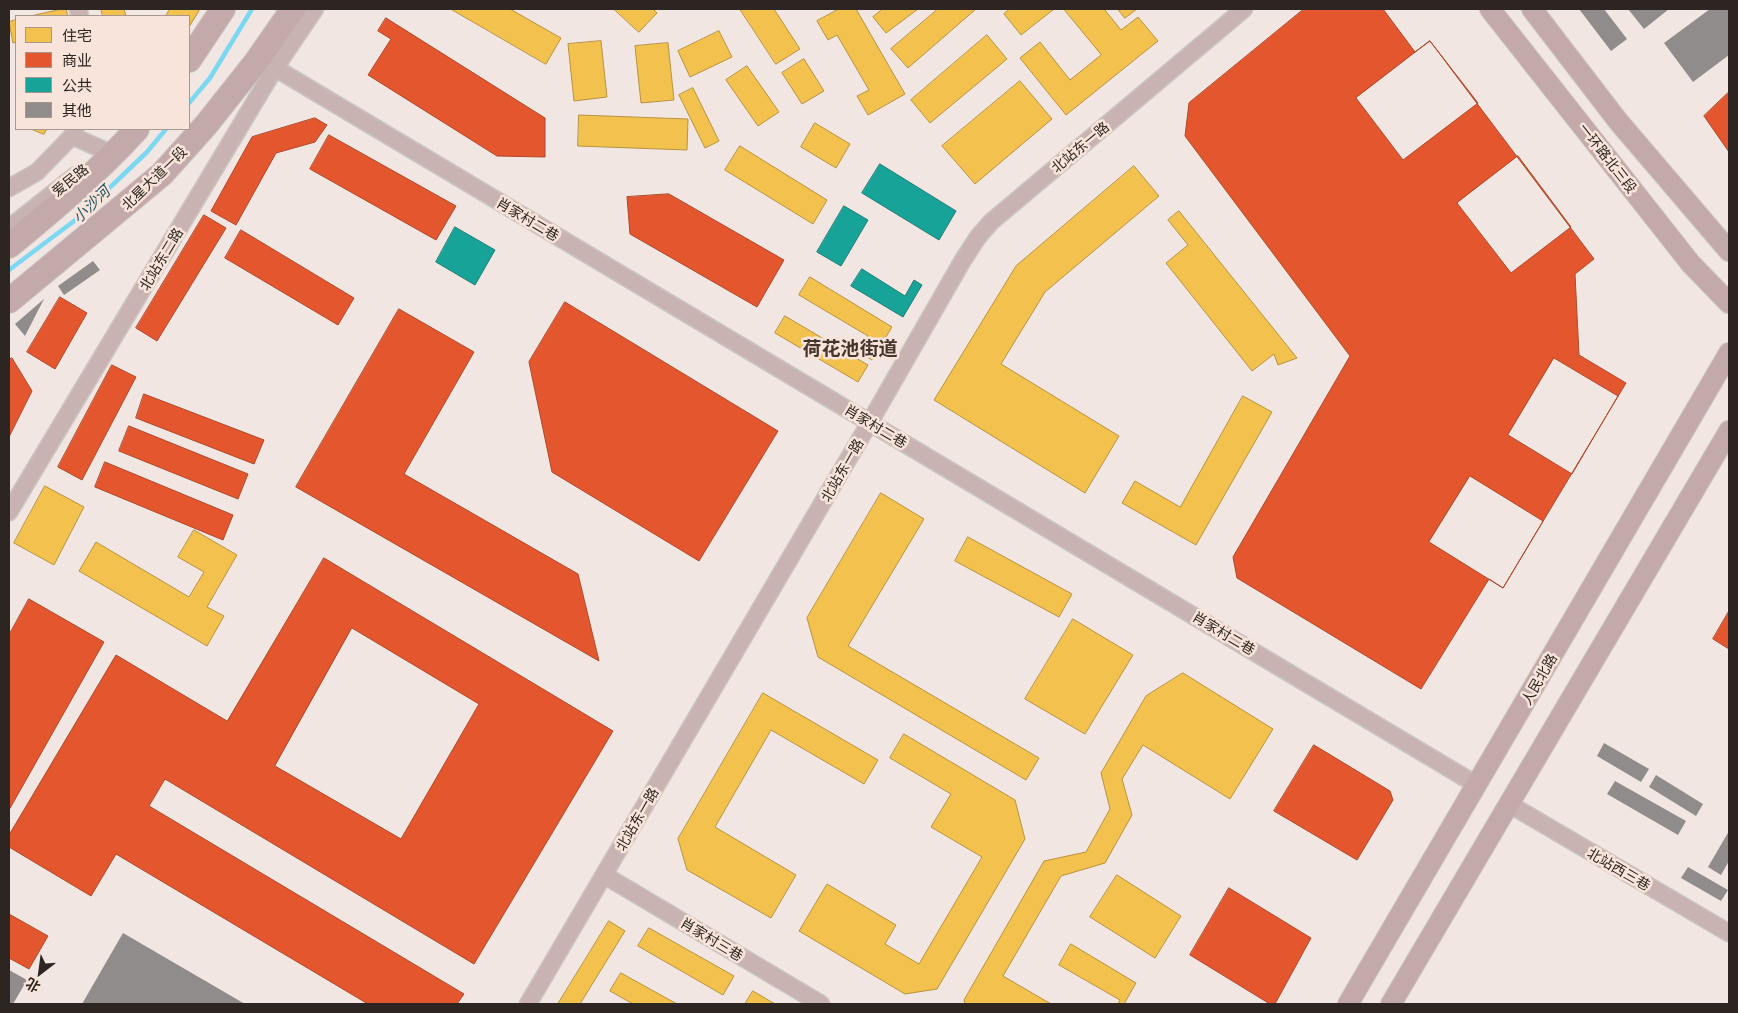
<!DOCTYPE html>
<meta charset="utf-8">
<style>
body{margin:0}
#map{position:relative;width:1738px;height:1013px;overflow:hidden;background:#f1e6e1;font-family:Georgia,"Noto Sans SC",serif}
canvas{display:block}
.frame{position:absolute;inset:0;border:10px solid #2c2521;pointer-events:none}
.legend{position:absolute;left:15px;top:15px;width:175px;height:115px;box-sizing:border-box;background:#f8e4da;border:1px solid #a69890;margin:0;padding:6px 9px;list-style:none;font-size:15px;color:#2c2521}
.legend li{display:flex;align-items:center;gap:10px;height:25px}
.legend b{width:25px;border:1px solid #a69890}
.north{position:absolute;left:15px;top:948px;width:50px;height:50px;-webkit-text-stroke:4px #f8e4da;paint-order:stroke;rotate:210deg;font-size:14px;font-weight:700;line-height:20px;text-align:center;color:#2c2521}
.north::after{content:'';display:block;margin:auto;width:18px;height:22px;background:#2c2521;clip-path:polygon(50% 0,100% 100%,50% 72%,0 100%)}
</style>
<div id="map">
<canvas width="1738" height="1013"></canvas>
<div class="frame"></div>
<ul class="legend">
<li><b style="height:14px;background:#f2c14e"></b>住宅</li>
<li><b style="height:14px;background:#e4572e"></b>商业</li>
<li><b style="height:14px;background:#17a398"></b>公共</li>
<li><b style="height:14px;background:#918c8c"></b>其他</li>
</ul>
<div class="north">北</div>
</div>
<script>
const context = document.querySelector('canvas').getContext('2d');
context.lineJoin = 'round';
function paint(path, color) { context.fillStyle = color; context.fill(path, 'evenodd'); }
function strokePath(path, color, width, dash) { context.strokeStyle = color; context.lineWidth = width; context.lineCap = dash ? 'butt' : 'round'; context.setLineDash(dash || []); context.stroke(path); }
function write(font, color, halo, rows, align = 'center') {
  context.font = font + ' Georgia,"Noto Sans SC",serif'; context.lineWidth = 5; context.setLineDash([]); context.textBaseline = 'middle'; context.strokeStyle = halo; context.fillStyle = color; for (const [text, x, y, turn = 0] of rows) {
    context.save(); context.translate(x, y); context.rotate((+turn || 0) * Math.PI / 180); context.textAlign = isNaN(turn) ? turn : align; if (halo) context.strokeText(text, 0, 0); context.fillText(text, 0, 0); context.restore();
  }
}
const homes = new Path2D(`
 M62 9H66L68 16H31Z
 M101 9H124L126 16H103Z
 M170 9H200L189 27V16H166Z
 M451 9H510L561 38 546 64Z
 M614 9H653L657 13 639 32Z
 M740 9H774L800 49 776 64Z
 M839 9H856L905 94 868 115 857 96 869 90 837 35 828 40 817 21Z
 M883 9H918L886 33 873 17Z
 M938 9H976L908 68 891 49Z
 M1010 9H1054L1021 35 1004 14Z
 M1064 9H1104L1121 30 1138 17 1158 41 1066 115 1020 58 1040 42 1070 80 1101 55Z
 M1118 9H1137L1125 18Z
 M16 20V42L13 43 9 22Z
 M719 31 732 57 690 77 678 51Z
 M987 35 1007 59 930 123 911 100Z
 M601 41 607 97 574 101 568 44Z
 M668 43 674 100 641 103 635 46Z
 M804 59 824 91 802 104 782 73Z
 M747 66 779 112 758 126 726 80Z
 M1020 81 1052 119 975 184 942 146Z
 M693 88 719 141 705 148 679 95Z
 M579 115 688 119 687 150 578 146Z
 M815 123 850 144 836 168 801 147Z
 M31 129H47L44 134Z
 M740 146 827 200 813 224 725 170Z
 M1134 166 1159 196 1045 292 1001 364 1119 436 1085 493 934 400 1016 266Z
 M1179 211 1297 358 1278 365 1274 354 1252 371 1166 263 1188 245 1168 220Z
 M810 277 892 327 872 360 859 352 868 336 799 295Z
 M785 316 868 365 858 382 775 333Z
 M1243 396 1272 412 1196 545 1122 503 1135 481 1180 507Z
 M45 486 84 507 54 565 14 543Z
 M881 493 924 519 848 646 1039 758 1026 780 818 657 807 618Z
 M194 530 237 555 207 607 224 616 207 646 79 571 96 542 189 597 204 572 178 557Z
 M968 537 1072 594 1059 617 955 561Z
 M1073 619 1133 655 1085 734 1025 699Z
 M1183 673 1273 729 1230 799 1143 745 1122 779 1132 815 1105 863 1061 876 1003 976 1051 1004H965L964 1000 1044 861 1086 852 1110 809 1101 773 1146 696Z
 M763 693 878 760 864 784 771 730 715 827 796 875 771 918 687 870 678 839Z
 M904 734 1015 800 1025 839 937 989 905 994 799 931 827 884 896 925 885 944 919 964 982 857 931 827 951 794 890 758Z
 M1117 875 1181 916 1155 958 1090 917Z
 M609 921 625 931 580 1004H558Z
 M649 928 734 976 723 995 638 946Z
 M1071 944 1136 983 1124 1004H1118L1120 1000 1059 965Z
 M621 973 677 1004H633L610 991Z
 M753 991 775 1004H745Z`);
const shops = new Path2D(`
 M1304 9H1383L1415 52 1430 41 1594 259 1575 274 1579 355 1626 383 1503 588 1489 579 1421 689 1237 578 1233 557 1350 356 1185 136 1189 103Z
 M386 18 545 118V157L497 156 368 75 391 39 378 31Z
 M1430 41 1478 103 1403 160 1356 98Z
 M1729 92V152L1704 116Z
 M315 118 327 125 315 142 276 153 236 225 211 211 252 137Z
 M329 135 456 206 436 240 310 169Z
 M1518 156 1571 227 1511 273 1457 203Z
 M669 194 784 260 757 307 630 234 627 197Z
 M204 215 226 228 157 341 136 328Z
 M241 230 354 298 338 325 225 258Z
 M60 297 87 313 55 369 27 352Z
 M565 302 778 431 699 561 552 472 529 362Z
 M399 309 474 352 404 474 578 574 599 661 296 487Z
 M12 358 32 391 9 437V360Z
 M1554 358 1618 396 1572 474 1508 435Z
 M112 365 136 377 82 480 58 467Z
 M144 394 264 440 254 464 136 418Z
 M129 426 248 474 238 499 119 451Z
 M105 462 233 515 223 540 95 487Z
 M1470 476 1543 521 1503 588 1429 542Z
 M324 558 613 731 474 964 165 779 149 806 464 994 457 1004H368L116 854 91 896 9 847V835L116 655 227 721ZM352 628 479 704 401 839 275 766Z
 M29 599 104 642 9 810V635Z
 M1729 611V649L1713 639Z
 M1314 745 1390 791 1393 800 1357 860 1274 811Z
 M1229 888 1311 938 1275 1004H1270L1190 955Z
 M9 914 48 936 29 969 9 958Z`);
const public = new Path2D(`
 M880 164 956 211 939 240 862 193Z
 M844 206 868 220 841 266 817 252Z
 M455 227 495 250 475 285 436 262Z
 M862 269 905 296 914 280 922 285 903 317 851 286Z`);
const stream = new Path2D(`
 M189 103 210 78 252 9
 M9 270 78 218 147 152 166 129`);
const building = new Path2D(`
 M1579 9H1604L1627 39 1611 51Z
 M1628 9H1669L1644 29Z
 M1710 9H1729V55L1693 82 1664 43Z
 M93 261 100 270 64 295 58 286Z
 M44 299 25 336 15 324Z
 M1604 743 1649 769 1641 782 1597 756Z
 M1656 775 1703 804 1696 816 1649 787Z
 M1615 781 1686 821 1678 835 1607 794Z
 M1729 831V861L1721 875 1708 867Z
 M1688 867 1728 890 1721 901 1681 878Z
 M123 933 245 1004H82Z
 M9 970 27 980 13 1004H9Z`);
const minor = new Path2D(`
 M78 9 80 16
 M275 68 1477 785
 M72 136 106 151
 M9 188 37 172 72 136 75 129
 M9 228 76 175
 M9 512 275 68 315 9
 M1509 804 1729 933
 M604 875 821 1004
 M528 1004 870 422 963 260 978 237 991 222 1244 9`);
const major = new Path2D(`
 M1490 9 1691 264 1729 303
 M1532 9 1618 121 1729 251
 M1348 1004 1729 353
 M1391 1004 1729 431`);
const highway = new Path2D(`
 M189 60 223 9
 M9 246C54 209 98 172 137 129
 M9 301 162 174 206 125 256 62 293 9`);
const streetNames = [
 ["北站东一路",1080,147,-40],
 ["一环路北三段",1608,158,52],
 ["北星大道一段",154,178,-44],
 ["爱民路",70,180,-39],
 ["肖家村二巷",528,219,31],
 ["北站东二路",161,259,-59],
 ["肖家村二巷",876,426,31],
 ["北站东一路",842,470,-60],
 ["肖家村二巷",1224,633,31],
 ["人民北路",1539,679,-60],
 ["北站东一路",637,819,-60],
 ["北站西三巷",1619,869,30],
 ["肖家村三巷",712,939,31]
];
const waterNames = [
 ["小沙河",91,204,-44]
];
const districtNames = [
 ["荷花池街道",850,348]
];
paint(homes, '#f2c14e');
strokePath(homes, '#b79240', 1);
paint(shops, '#e4572e');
strokePath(shops, '#ad482a', 1);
paint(public, '#17a398');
strokePath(public, '#1d7d74', 1);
strokePath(stream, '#7bd8f3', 4.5);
paint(building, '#918c8c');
strokePath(minor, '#ccc4c0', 19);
strokePath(major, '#ccc4c0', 22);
strokePath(highway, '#ccc4c0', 26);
strokePath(minor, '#c9b3b2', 16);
strokePath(major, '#c3a9a9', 20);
strokePath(highway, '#c3a9aa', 24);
write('14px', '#2c2521', '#f8e4da', streetNames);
write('italic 15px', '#1a5263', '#f8e4da', waterNames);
write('bold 19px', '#44352d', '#f8e4da', districtNames);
</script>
